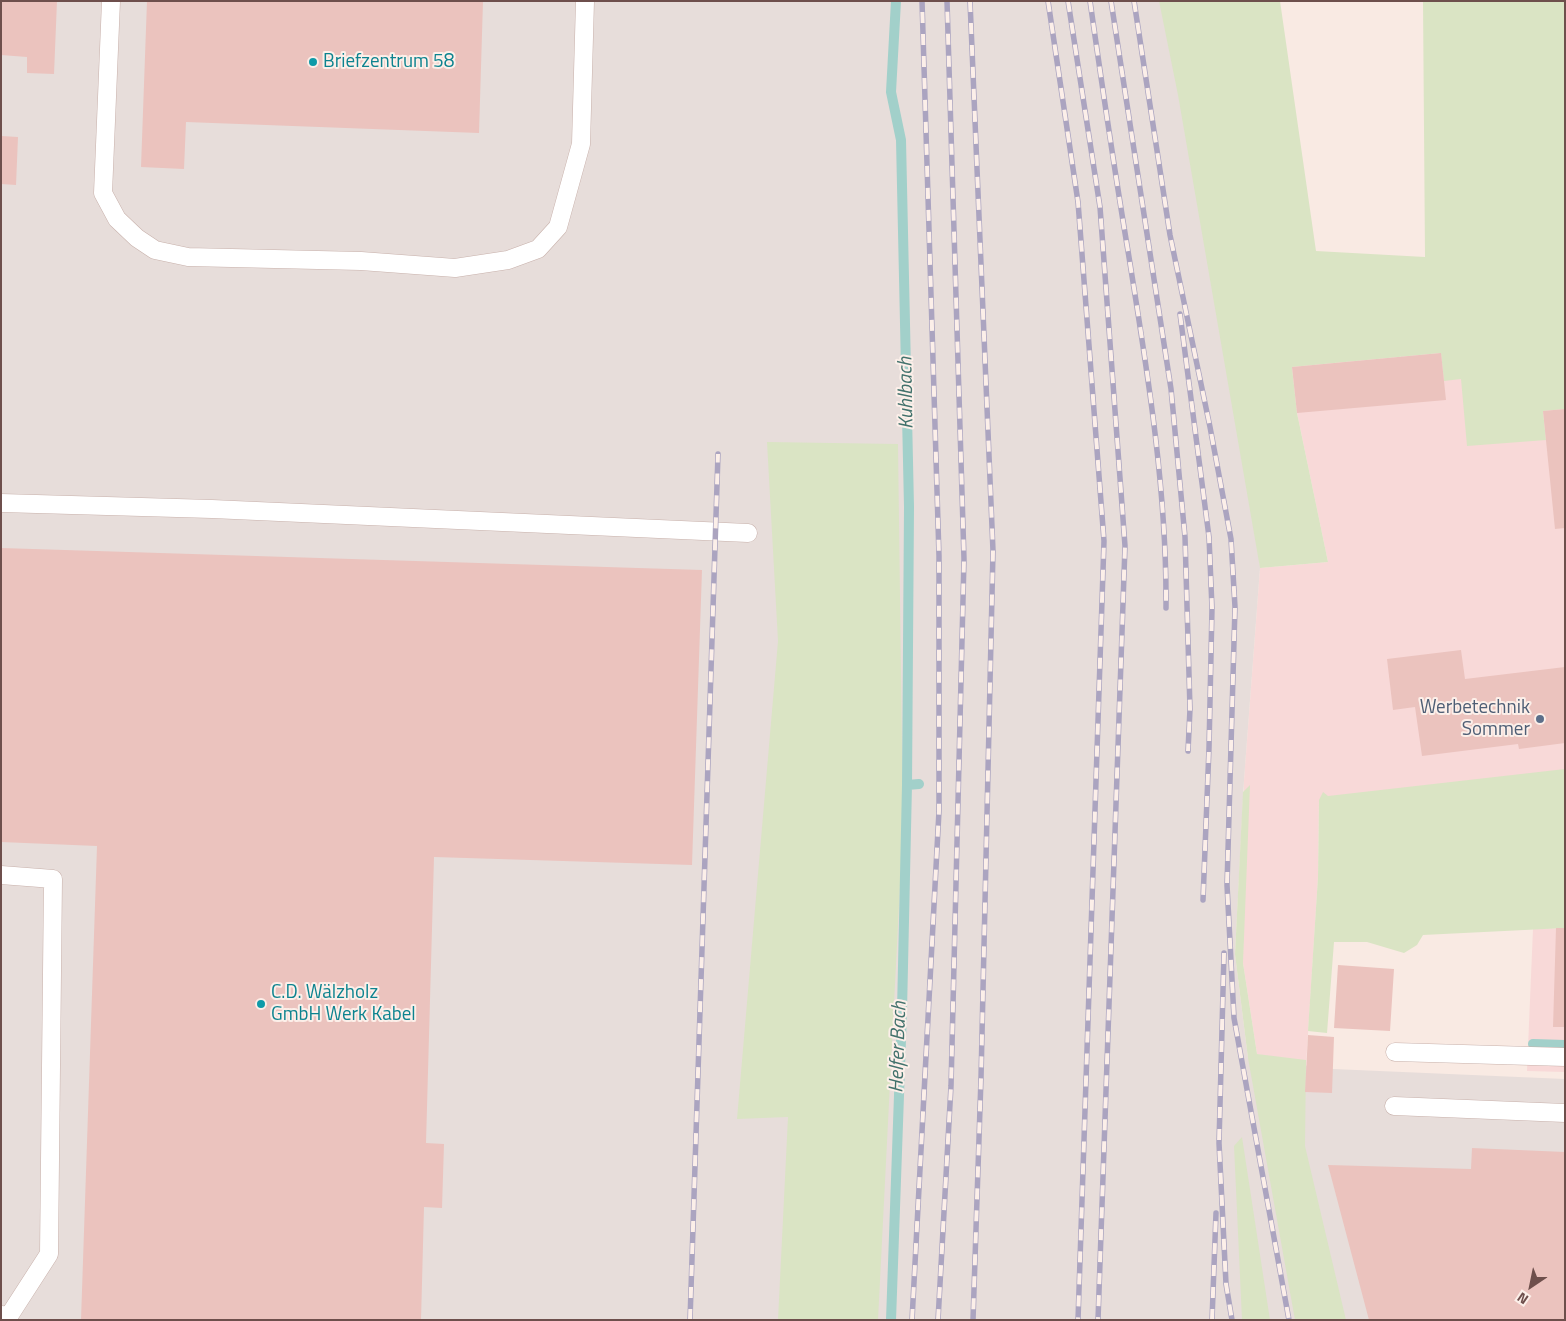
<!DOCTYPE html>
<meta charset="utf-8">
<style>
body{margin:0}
#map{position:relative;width:1566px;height:1321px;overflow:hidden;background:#f9eae3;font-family:"Titillium Web",sans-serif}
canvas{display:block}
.frame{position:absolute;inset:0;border:2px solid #6e4f4c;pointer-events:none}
.north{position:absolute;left:1506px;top:1261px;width:50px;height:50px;-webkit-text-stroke:4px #fcefe9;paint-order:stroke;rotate:214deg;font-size:14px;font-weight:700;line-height:20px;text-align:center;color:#6e4f4c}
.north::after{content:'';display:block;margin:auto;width:18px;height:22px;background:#6e4f4c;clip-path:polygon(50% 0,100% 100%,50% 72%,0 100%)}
</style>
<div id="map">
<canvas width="1566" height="1321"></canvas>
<div class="frame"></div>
<div class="north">N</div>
</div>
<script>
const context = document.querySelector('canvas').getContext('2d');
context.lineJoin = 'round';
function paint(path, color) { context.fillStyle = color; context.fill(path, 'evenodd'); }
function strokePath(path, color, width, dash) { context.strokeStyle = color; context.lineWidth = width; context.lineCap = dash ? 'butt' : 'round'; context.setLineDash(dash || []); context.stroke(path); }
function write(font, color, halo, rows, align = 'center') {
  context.font = font + ' "Titillium Web",sans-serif'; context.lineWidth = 4; context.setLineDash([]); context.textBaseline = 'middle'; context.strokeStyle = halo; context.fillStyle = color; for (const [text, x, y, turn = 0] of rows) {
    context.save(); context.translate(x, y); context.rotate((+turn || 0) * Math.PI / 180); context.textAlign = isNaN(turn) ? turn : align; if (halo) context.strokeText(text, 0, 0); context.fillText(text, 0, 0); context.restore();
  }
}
const commercial = new Path2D(`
 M1441 353 1461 378 1546 440 1543 411 1565 409V772L1319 800 1318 877 1306 1065 1257 1054 1243 963 1244 780 1260 568 1328 562 1297 413 1292 367Z
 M1565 928V1072L1527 1071 1533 929Z`);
const industrial = new Path2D(`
 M1 1H1162L1257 460 1260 568 1244 780 1235 954 1248 1058 1333 1069 1565 1079V1320H1Z`);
const green = new Path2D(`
 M1159 1H1280L1316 251 1425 257 1423 1H1565V409L1543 411 1546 440 1467 446 1461 379 1444 381 1441 353 1292 367 1297 413 1328 562 1260 568 1178 95Z
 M767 442 898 444 903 826 878 1320H778L788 1117 737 1119 778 641Z
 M1565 769V928L1423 935 1417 945 1404 953 1367 942H1334L1327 1033 1308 1031 1318 877 1319 800 1323 792 1328 796Z
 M1250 785 1243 963 1257 1054 1306 1060 1305 1146 1346 1320H1295L1248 1058 1235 954 1243 792Z
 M1242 1137 1270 1320H1242L1234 1146Z`);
const stream = new Path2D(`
 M896 1 891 92 901 140 909 507 907 785
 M1533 1044 1565 1045
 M891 1320 902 1011 907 785 919 784`);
const building = new Path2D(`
 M1 1H57L54 74 27 73V57L1 55Z
 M147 1H483L479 133 186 122 184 169 141 167Z
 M1 136 18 137 16 185 1 184Z
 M1441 353 1446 400 1297 413 1292 367Z
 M1565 409V528L1555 529 1543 411Z
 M1 548 702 570 692 865 434 857 426 1143 444 1144 442 1208 424 1207 421 1320H81L97 846 1 842Z
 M1461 650 1465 679 1565 667V743L1519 749 1518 744 1422 756 1415 707 1393 710 1387 659Z
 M1556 928H1565V1027H1553Z
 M1338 965 1394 969 1390 1031 1334 1028Z
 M1308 1035 1334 1037 1332 1093 1305 1092Z
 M1472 1148 1565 1152V1320H1369L1328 1165 1471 1169Z`);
const lane = new Path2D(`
 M111 1 103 193 117 219 137 238 155 250 188 257 361 261 455 268 508 260 538 249 558 227 581 144 585 1
 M1 503 212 509 748 533
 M1 875 53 879 49 1254 9 1316 1 1315
 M1395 1052 1565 1057
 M1394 1106 1565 1113`);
const rail = new Path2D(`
 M970 1 993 551 981 1078 973 1320
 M1048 1 1078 202 1104 541 1078 1320
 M1068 1 1100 207 1125 546 1098 1320
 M1090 1C1102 85 1114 168 1128 251 1147 369 1167 488 1166 608
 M1111 1 1171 389 1185 537 1190 709 1188 751
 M1134 1 1170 235 1210 427 1231 539 1235 607 1227 885 1234 1018 1289 1320
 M1180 314 1209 537 1212 608 1209 748 1203 900
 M1224 953 1219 1143 1226 1284 1232 1320
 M690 1320 718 454
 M912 1320 939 811V556L922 1
 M938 1320 951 1086 964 559 947 1
 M1212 1320 1216 1213`);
const markers = [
 [313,62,5,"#0f9aa8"],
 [1540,719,5,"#5c6f8a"],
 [261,1004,5,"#0f9aa8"]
];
const cultureNames = [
 ["Briefzentrum 58",323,62],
 ["C.D. Wälzholz",271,993],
 ["GmbH Werk Kabel",271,1015]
];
const serviceNames = [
 ["Werbetechnik",1530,708],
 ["Sommer",1530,730]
];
const waterNames = [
 ["Kuhlbach",907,393,-91],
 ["Helfer Bach",899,1047,-88]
];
paint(commercial, '#f8d9d8');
paint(industrial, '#e7ddda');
paint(green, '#dae4c4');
strokePath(stream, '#a2d0ca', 10);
paint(building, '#ebc3be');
strokePath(lane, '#c8b1ab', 19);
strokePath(lane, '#fff', 18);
strokePath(rail, '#aba4c0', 5.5);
strokePath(rail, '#fcefe9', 4, [11]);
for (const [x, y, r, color] of markers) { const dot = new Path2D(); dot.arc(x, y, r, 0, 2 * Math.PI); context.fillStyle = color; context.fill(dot); strokePath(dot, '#fcefe9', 2); }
write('19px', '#0d838f', '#fcefe9', cultureNames, 'left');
write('19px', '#4e5e75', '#fcefe9', serviceNames, 'right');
write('italic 20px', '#42726c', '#fcefe9', waterNames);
</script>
